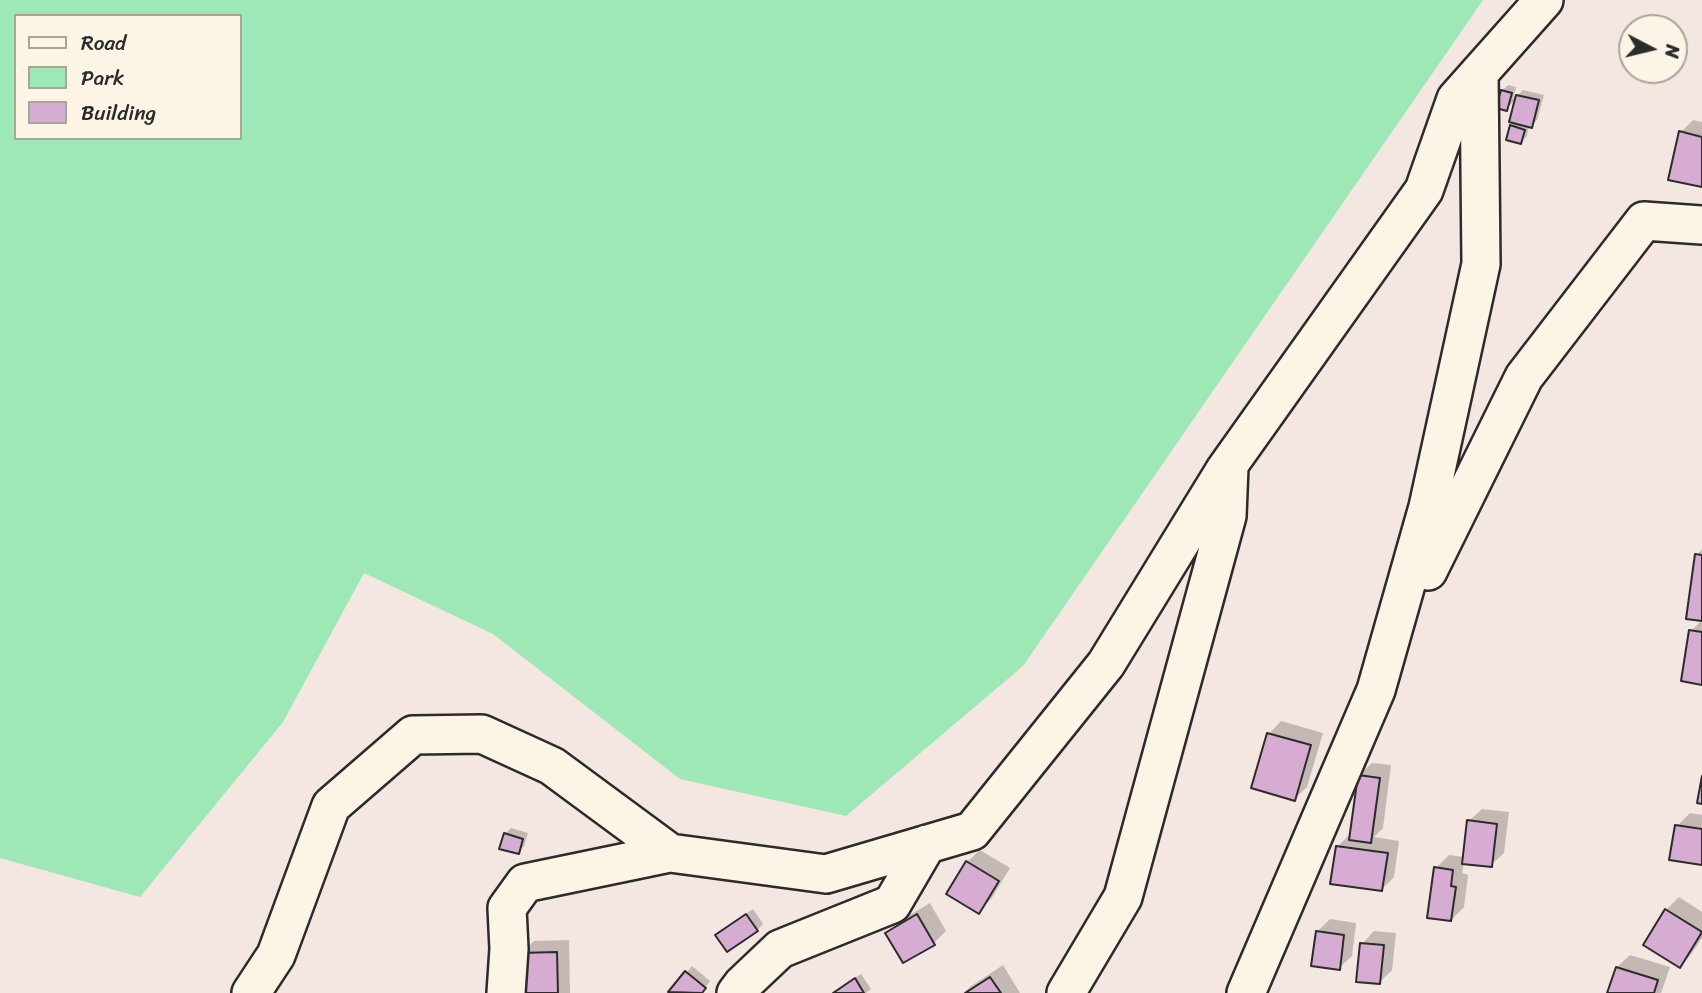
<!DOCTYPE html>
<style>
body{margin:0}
#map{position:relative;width:1702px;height:993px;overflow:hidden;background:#f4e6e1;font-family:Sriracha,sans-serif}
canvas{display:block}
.legend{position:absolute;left:14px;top:14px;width:228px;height:126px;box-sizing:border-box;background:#fcf5e5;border:2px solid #a8a49b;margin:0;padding:9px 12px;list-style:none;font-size:21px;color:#2b2b2b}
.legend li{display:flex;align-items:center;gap:14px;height:35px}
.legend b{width:35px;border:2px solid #a8a49b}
.north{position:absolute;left:1618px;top:14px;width:70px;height:70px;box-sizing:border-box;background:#fcf5e5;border:2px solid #a8a49b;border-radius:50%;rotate:97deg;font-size:19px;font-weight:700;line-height:28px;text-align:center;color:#2b2b2b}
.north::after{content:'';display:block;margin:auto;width:24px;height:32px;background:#2b2b2b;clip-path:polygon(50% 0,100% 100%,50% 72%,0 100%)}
</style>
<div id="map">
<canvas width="1702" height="993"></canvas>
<ul class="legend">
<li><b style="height:9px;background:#fcf5e5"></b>Road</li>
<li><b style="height:19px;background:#9ee7b6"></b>Park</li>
<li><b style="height:19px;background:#d6acd2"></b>Building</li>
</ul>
<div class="north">N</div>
</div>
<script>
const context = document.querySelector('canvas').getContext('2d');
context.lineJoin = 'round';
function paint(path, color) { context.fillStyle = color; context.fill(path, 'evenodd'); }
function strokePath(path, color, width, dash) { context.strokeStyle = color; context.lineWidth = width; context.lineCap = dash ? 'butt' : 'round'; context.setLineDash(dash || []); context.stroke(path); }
const green = new Path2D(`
 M0 0H1483L1023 666 846 816 680 779 493 634 364 573 283 722 140 897 0 858ZM16 16H240V138H16Z`);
const shadow = new Path2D(`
 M1508 85 1516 87 1513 100 1523 90 1544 95 1537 120 1531 126 1529 125 1527 136 1521 142 1511 126 1516 122V99L1506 109 1502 91Z
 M1693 120 1702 122V185L1681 132Z
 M1702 549V683L1691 631 1702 620 1697 555Z
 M1281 721 1323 733 1307 787 1294 799 1269 734Z
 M1372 763 1391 765 1383 828 1374 837 1399 841 1394 877 1382 889 1338 846 1350 834 1359 775Z
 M1482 809 1509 812 1504 853 1491 865 1464 862 1462 873 1468 875 1464 907 1451 920 1436 868 1449 855 1464 857 1469 821Z
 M1690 813 1702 815V863L1677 826Z
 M511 828 528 833 524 846 518 852 505 834Z
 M980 850 1010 868 991 899 978 912 967 862Z
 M1679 897 1702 912V938L1692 953 1680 966 1645 944 1666 910Z
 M930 903 946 931 934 943 888 933 900 921Z
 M753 909 763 924 757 930H723Z
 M1330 919 1356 923 1352 956 1339 968 1317 932Z
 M1374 931 1396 933 1392 970 1379 983 1362 944Z
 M569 940 570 993H522L521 954 534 941Z
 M1630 955 1670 967 1661 993H1609L1617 967Z
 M1003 965 1020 993H964L970 987Z
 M692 966 710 981 701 993H672L671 992Z
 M861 974 871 989 866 993H832Z`);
const building = new Path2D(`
 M1501 90 1512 93 1507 111 1496 108Z
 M1516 95 1539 100 1532 128 1509 122Z
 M1510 125 1525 130 1521 144 1506 140Z
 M1679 131 1702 137V187L1668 180Z
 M1695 554 1702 555V621L1686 619Z
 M1689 630 1702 632V685L1681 681Z
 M1267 733 1311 745 1295 801 1251 788Z
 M1358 775 1380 778 1371 843 1349 840Z
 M1702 776V804L1697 803Z
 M1467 820 1497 824 1492 867 1462 864Z
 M1675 825 1702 829V865L1669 860Z
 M504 833 523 839 519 854 499 849Z
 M1336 846 1388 853 1382 891 1330 884Z
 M966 861 999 881 979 914 946 894Z
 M1434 867 1453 870 1451 886 1456 887 1451 921 1427 918Z
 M1665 909 1702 932 1680 968 1643 945Z
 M746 914 758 931 727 952 715 935Z
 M917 914 935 945 903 963 885 933Z
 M1316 931 1344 935 1340 970 1311 966Z
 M1360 943 1384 945 1380 984 1356 982Z
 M557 952 558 993H521L520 953Z
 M1616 967 1658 980 1654 993H1607Z
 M685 971 706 988 702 993 668 992Z
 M990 977 1001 993H965Z
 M855 978 864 993H833Z`);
const minor = new Path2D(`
 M1428 571 1524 377 1644 221 1702 225
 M251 993 276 955 331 806 413 735 482 734 552 766 670 853 826 874 972 831 1106 664 1225 470 1424 190 1456 99 1544 0
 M506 993 509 949 507 908 525 883 670 853
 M736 993 742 985 780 949 892 904 927 844
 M1066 993 1123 897 1227 516 1229 467
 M1246 993 1376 690 1428 507 1481 264 1479 73`);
paint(green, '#9ee7b6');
paint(shadow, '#0003');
paint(building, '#d6acd2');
strokePath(building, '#2b2b2b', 2);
strokePath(minor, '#2b2b2b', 42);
strokePath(minor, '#fcf5e5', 37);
</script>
